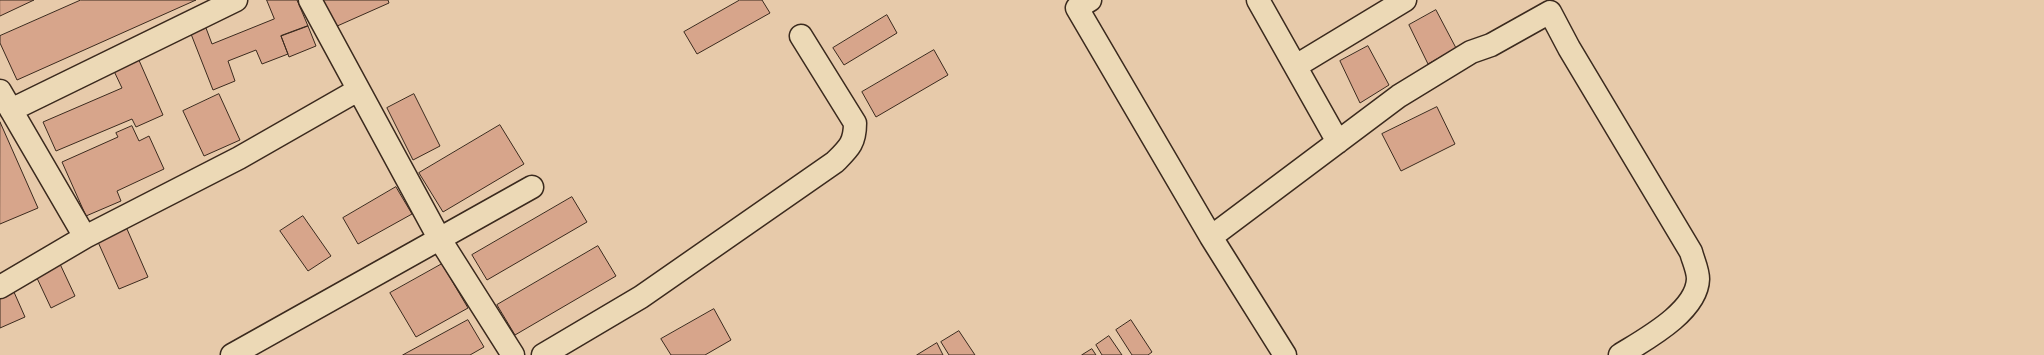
<!DOCTYPE html>
<style>
body{margin:0}
canvas{display:block;background:#e7caaa}
</style>
<canvas width="2044" height="355"></canvas>
<script>
const context = document.querySelector('canvas').getContext('2d');
context.lineJoin = 'round';
function paint(path, color) { context.fillStyle = color; context.fill(path, 'evenodd'); }
function strokePath(path, color, width, dash) { context.strokeStyle = color; context.lineWidth = width; context.lineCap = dash ? 'butt' : 'round'; context.setLineDash(dash || []); context.stroke(path); }
const building = new Path2D(`
 M0 0H34L0 16Z
 M81 0H196L17 80 0 43V36Z
 M267 0H297L308 26 281 36 288 54 262 64 256 50 228 61 235 81 213 90 191 34 206 28 212 44 274 19Z
 M323 0H388L389 3 335 27Z
 M740 0H762L770 13 697 54 684 32Z
 M1436 10 1456 48 1428 64 1409 25Z
 M887 15 897 33 844 65 833 48Z
 M308 26 316 46 289 57 281 36Z
 M1368 46 1389 85 1360 103 1340 61Z
 M934 50 948 75 876 117 862 92Z
 M138 58 163 115 136 127 132 119 56 151 43 122 122 88 113 69Z
 M219 94 240 140 204 156 183 111Z
 M414 94 440 146 413 160 387 108Z
 M1437 107 1455 144 1401 171 1382 134Z
 M0 122 38 208 0 224Z
 M500 125 524 164 443 212 419 173Z
 M132 126 139 141 149 136 164 169 117 191 121 201 86 216 62 162 118 137 116 133Z
 M396 187 412 214 358 244 343 218Z
 M572 197 587 222 487 280 472 255Z
 M303 216 331 256 308 271 280 231Z
 M127 229 148 277 119 289 98 242Z
 M598 246 616 276 515 335 497 305Z
 M60 264 75 296 51 308 36 276Z
 M442 264 468 308 416 337 390 293Z
 M10 283 25 317 0 328V288Z
 M714 309 731 340 705 355H671L661 339Z
 M468 320 484 347 470 355H403Z
 M1131 320 1152 352 1148 355H1132L1116 330Z
 M959 331 975 355H949L941 342Z
 M1109 336 1122 355H1102L1096 345Z
 M937 343 943 355H917Z
 M1092 349 1096 355H1082Z`);
const minor = new Path2D(`
 M310 0 439 238 513 355
 M1090 0 1077 8 1211 237
 M1258 0 1338 142
 M1296 66 1405 0
 M0 91 85 237 0 287
 M11 110 236 0
 M85 237 239 158 358 90
 M232 355 532 187
 M543 355 641 297 835 162C849 148 855 143 855 123L801 36
 M1285 355 1211 237 1399 96 1471 52 1491 45 1550 12 1569 48 1691 252C1693 260 1698 270 1698 279 1697 312 1644 340 1620 355`);
paint(building, '#d7a58b');
strokePath(building, '#3b2a1e', 1);
strokePath(minor, '#3b2a1e', 25);
strokePath(minor, '#ecd9b6', 22);
</script>
